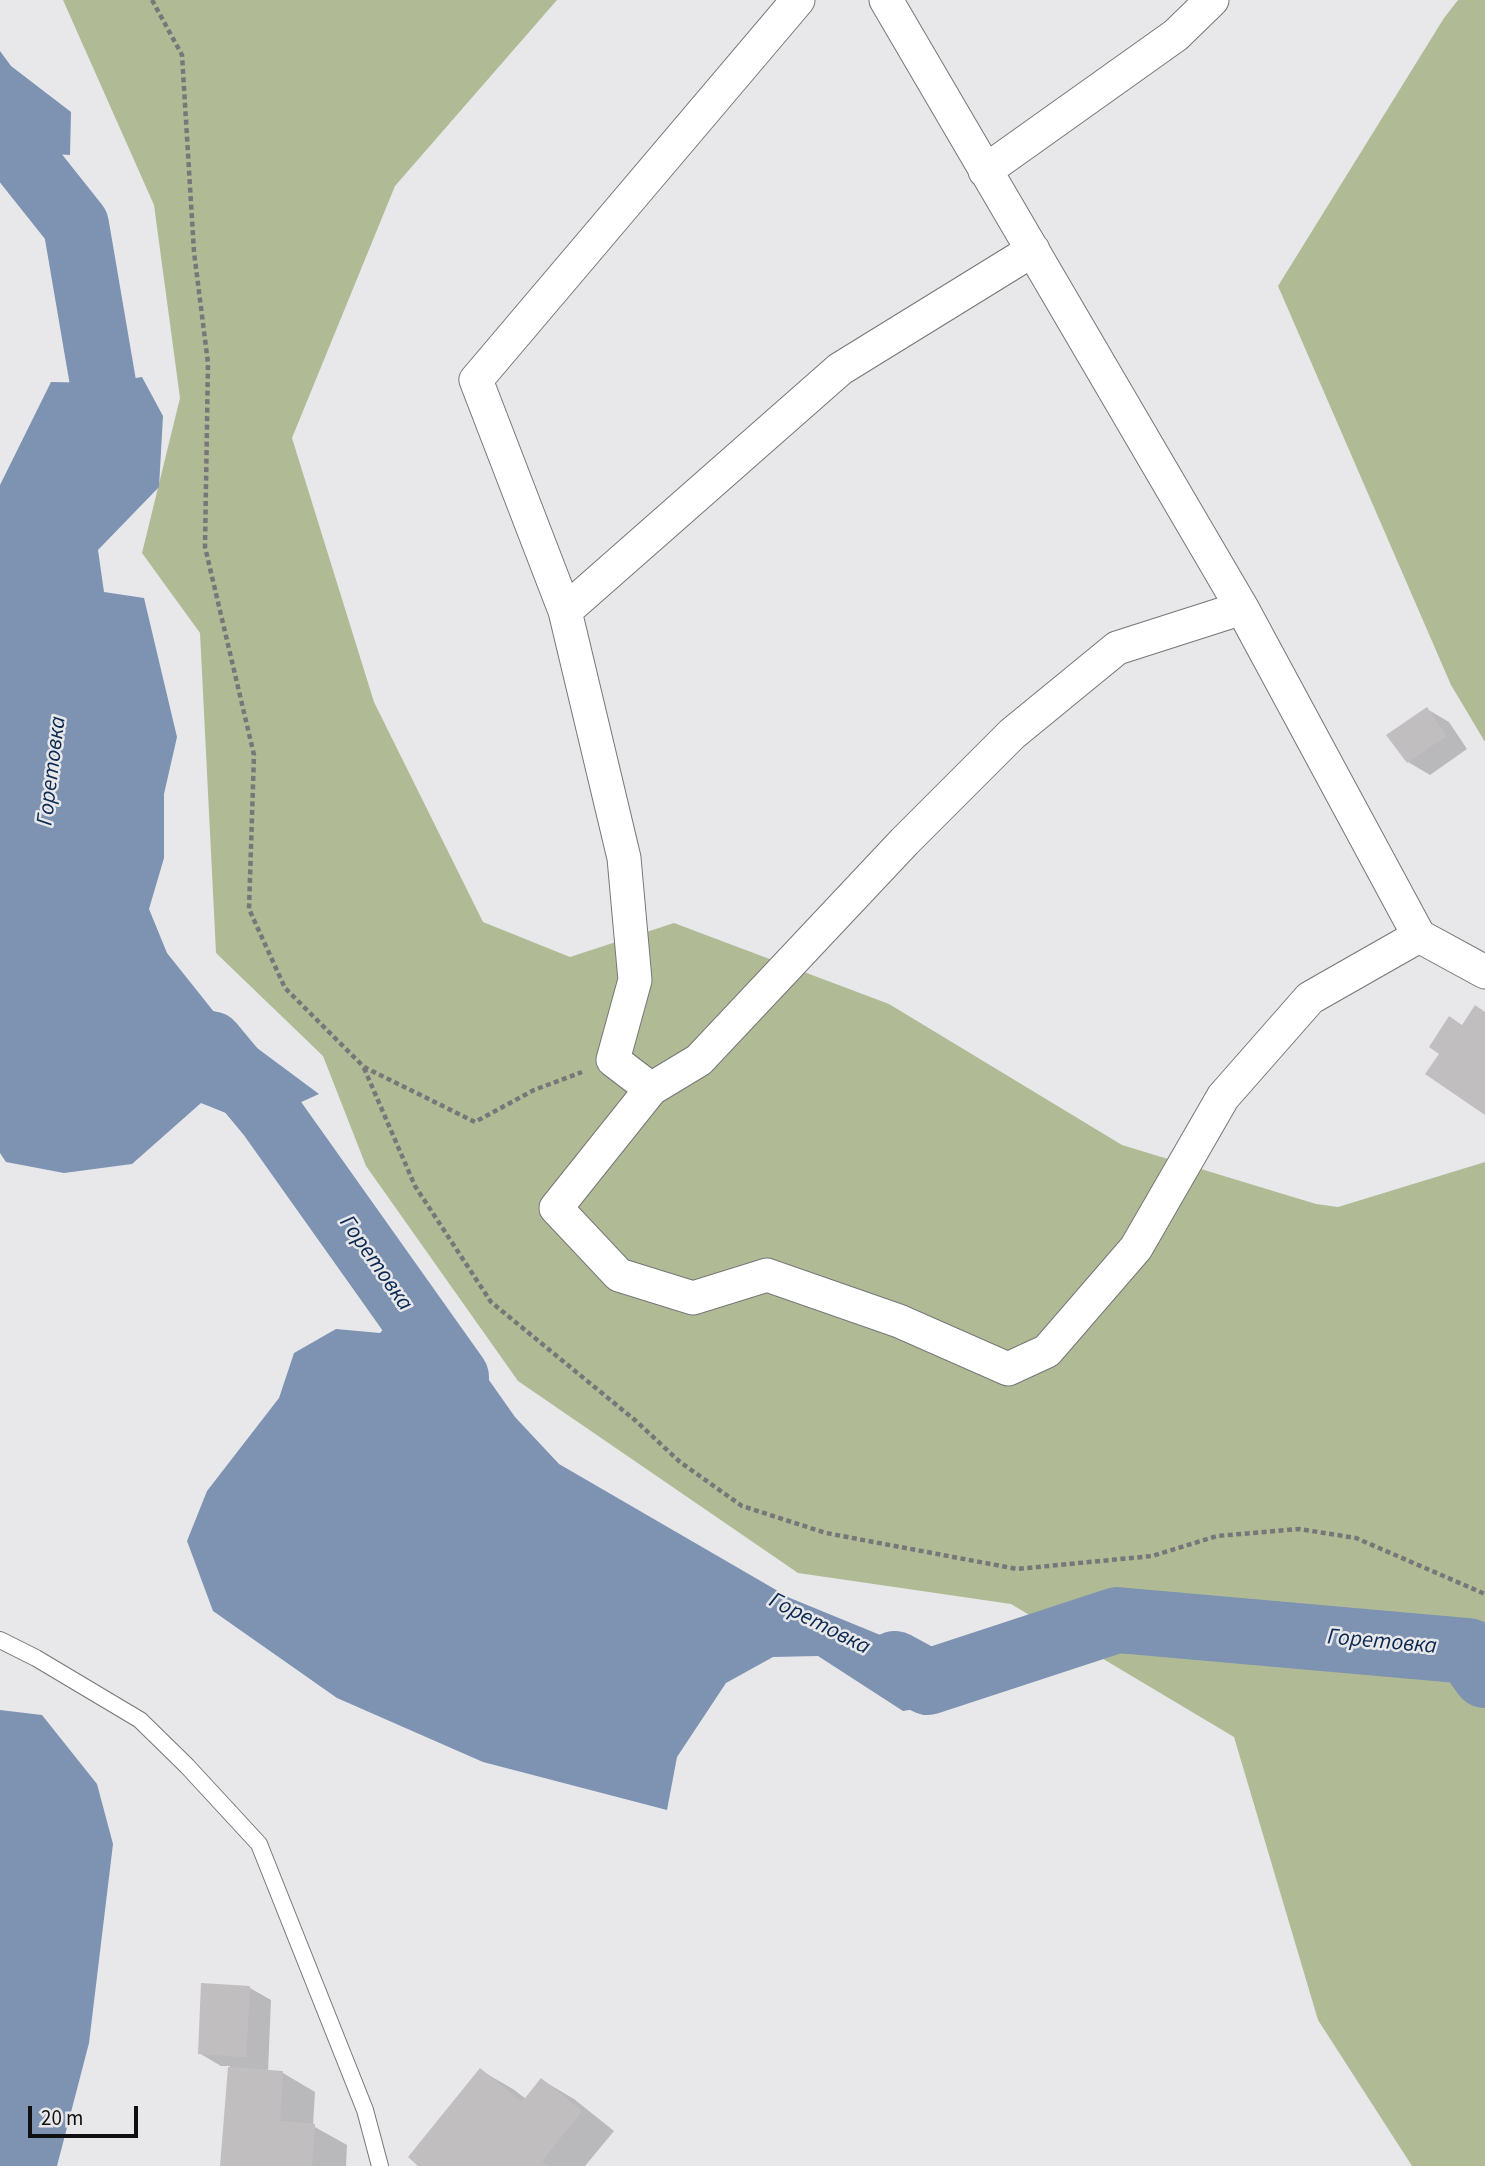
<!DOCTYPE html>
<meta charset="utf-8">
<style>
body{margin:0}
#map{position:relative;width:1485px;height:2166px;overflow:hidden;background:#e8e8eb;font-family:"Source Sans 3",sans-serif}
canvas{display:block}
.scale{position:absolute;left:28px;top:2106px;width:110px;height:32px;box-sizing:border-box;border:4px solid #101011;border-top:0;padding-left:9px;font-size:21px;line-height:24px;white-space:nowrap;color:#101011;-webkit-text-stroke:5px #e8e8eb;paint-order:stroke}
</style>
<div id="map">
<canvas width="1485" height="2166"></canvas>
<div class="scale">20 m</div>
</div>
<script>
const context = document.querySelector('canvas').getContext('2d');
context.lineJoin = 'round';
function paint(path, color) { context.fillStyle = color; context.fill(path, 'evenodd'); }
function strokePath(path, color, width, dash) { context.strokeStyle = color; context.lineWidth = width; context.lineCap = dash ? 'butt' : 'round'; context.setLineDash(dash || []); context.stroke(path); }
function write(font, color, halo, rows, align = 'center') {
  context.font = font + ' "Source Sans 3",sans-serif'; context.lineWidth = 5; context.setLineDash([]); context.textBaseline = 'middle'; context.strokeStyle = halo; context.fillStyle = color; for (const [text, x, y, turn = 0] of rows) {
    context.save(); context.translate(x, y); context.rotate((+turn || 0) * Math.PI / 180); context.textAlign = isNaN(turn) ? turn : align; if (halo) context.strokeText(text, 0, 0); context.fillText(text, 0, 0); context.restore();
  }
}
const forest = new Path2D(`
 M63 0H557L395 186 292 438 374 702 483 922 570 957 674 923 889 1004 1122 1145 1316 1204 1338 1207 1485 1162V2166H1412L1318 2020 1234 1737 1011 1604 798 1573 518 1381 366 1166 323 1056 216 953 200 633 142 553 180 398 154 205Z
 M1458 0H1485V742L1451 685 1278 286 1444 18Z`);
const water = new Path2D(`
 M0 51 11 66 71 112 70 155 0 151Z
 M142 377 163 416 159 487 98 550 104 592 144 598 177 737 164 794V858L149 909 167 953 222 1022 319 1094 253 1124 201 1103 132 1164 64 1173 6 1162 0 1153V485L51 382 103 383Z
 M422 1285 515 1417 559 1464 790 1598 934 1657 979 1665 984 1697 903 1711 818 1656 773 1657 726 1683 677 1757 667 1810 483 1762 337 1698 213 1611 187 1541 207 1491 279 1398 294 1353 336 1329 380 1333Z
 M0 1710 42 1715 97 1784 113 1844 89 2043 57 2166H0Z`);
const shadow = new Path2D(`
 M1427 709 1449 722 1467 749 1430 775 1408 762Z
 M250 1988 271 2000 268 2072 283 2073 315 2092 313 2126 347 2145 346 2166H222L230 2066H221L199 2053Z
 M480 2070 513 2089 526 2099 542 2080 574 2099 614 2131 585 2166H421Z`);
const river = new Path2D(`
 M0 119 18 152 76 225 103 383 91 475
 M211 1044 270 1115 456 1377
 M895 1664 928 1682 1117 1620 1468 1651 1485 1675`);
const building = new Path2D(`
 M1427 707 1446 736 1407 763 1386 735Z
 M1475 1005 1485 1012V1115L1425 1074 1439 1054 1429 1047 1449 1016 1462 1025Z
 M201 1983 250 1986 246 2057 198 2054Z
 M228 2067 283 2071 280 2121 315 2124 312 2166H220Z
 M480 2068 522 2102 541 2078 582 2111 542 2161 549 2166H418L408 2157Z`);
const path = new Path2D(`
 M152 0 182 55 194 252 208 363 205 547 254 755 249 909 285 988 364 1067 475 1122 534 1090 582 1072
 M364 1068 415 1186 491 1302 636 1421 680 1462 742 1506 826 1533 1017 1569 1152 1556 1217 1536 1299 1529 1356 1538 1485 1594`);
const service = new Path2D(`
 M0 1640 36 1658 140 1720 187 1766 259 1844 365 2110 380 2166`);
const minor = new Path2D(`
 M798 0 476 380 565 611 624 858 635 980 613 1060 651 1089 699 1060 905 841 1012 734 1117 648 1242 608
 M886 0 1242 608 1419 936 1485 972
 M985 171 1176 35 1212 0
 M565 611 840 369 1033 250
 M651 1089 556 1208 619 1275 693 1298 767 1275 899 1321 1008 1369 1047 1351 1136 1248 1223 1097 1310 998 1419 936`);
const waterNames = [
 ["Горетовка",53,771,-83],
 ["Горетовка",375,1264,55],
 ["Горетовка",819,1625,27],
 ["Горетовка",1382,1643,5]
];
paint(forest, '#b0bb96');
paint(water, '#7d93b1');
paint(shadow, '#0003');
strokePath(river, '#7d93b1', 66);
paint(building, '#c0bebf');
strokePath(service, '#767678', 18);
strokePath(minor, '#767678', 35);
strokePath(path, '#777779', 4.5, [5, 3.5]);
strokePath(service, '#fff', 16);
strokePath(minor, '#fff', 33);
write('italic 23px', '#0b2851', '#e8e8eb', waterNames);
</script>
